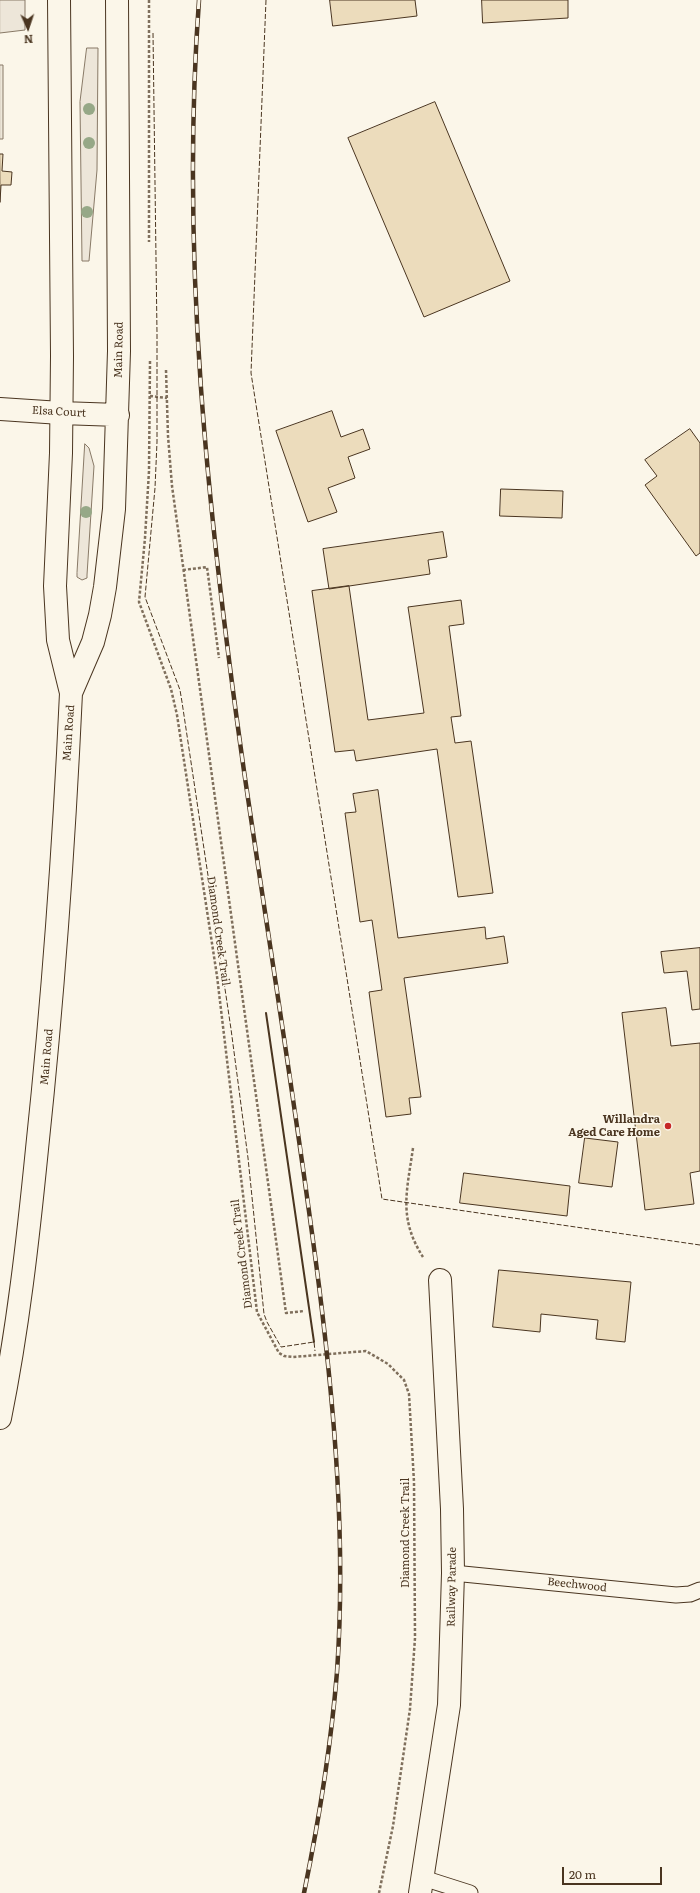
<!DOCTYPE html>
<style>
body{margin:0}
#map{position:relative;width:700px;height:1893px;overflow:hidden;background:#fbf6e9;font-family:Literata,serif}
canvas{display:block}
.north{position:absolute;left:8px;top:8px;width:40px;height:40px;-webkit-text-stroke:3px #fbf6e9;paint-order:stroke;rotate:177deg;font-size:11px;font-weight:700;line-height:16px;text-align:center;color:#4a3520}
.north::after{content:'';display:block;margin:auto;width:14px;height:18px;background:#4a3520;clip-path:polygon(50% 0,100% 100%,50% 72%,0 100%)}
.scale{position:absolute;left:562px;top:1867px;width:100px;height:18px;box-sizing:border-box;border:2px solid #4a3520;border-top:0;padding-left:5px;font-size:12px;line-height:14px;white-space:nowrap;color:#4a3520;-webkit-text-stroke:3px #fbf6e9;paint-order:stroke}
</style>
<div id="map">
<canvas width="700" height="1893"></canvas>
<div class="north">N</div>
<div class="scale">20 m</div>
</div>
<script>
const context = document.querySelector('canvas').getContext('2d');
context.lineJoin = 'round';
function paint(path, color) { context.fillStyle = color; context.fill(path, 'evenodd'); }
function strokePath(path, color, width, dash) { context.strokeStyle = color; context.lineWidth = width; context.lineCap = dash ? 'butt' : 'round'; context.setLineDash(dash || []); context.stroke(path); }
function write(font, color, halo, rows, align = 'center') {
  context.font = font + ' Literata,serif'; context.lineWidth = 3; context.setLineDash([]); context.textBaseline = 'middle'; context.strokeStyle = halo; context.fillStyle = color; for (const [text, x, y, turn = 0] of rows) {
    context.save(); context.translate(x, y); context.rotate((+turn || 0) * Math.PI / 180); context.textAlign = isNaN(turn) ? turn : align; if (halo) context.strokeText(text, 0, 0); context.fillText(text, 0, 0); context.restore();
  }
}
const green = new Path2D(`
 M0 0H25V30L0 33Z
 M87 48H98L97 170 89 261H82L80 102Z
 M85 444 89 448 94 466 87 575V578L82 580 77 577V573Z`);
const parking = new Path2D(`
 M0 65H3V139H0Z`);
const building = new Path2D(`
 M330 0H415L417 16 333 26Z
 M482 0H568V18L483 23Z
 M435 102 510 281 424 317 348 138Z
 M0 154H3L2 171 12 172 11 185H1L0 202Z
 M332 411 341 437 363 429 370 449 348 457 355 478 328 488 337 512 308 522 276 431Z
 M690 429 700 443V553L696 556 645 485 657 476 645 460Z
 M501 489 563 491 562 518 500 516Z
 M443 532 447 557 428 560 430 574 329 589 323 549Z
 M349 586 368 720 424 713 408 607 461 600 464 624 449 626 461 716 451 717 455 743 471 741 493 893 458 897 437 749 356 761 354 750 335 752 312 591Z
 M378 790 398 938 485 927 486 939 504 936 508 963 404 978 421 1097 409 1098 411 1114 386 1117 369 992 382 990 372 920 360 922 345 813 356 812 353 794Z
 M700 948V1009L692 1010 687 971 664 973 661 952Z
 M666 1008 671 1046 700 1043V1171L690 1173 694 1204 645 1210 622 1013Z
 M585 1138 618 1142 612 1187 579 1183Z
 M464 1173 570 1186 567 1216 460 1203Z
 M499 1270 631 1282 625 1342 596 1339 598 1320 541 1314 540 1332 493 1327Z`);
const path = new Path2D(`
 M149 0V242
 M150 361 149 471 145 538 139 602 171 689 177 715 217 976 257 1312 279 1353 284 1356 293 1357 366 1351 388 1364 404 1380 409 1394 414 1482 415 1638 410 1709 393 1826 379 1893
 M166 370 168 436 172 486 286 1313 304 1311
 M150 396 167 398
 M183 570 207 567 219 658
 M413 1148C407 1191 398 1218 423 1257`);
const lane = new Path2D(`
 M453 1573 676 1595 690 1594 700 1590
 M423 1878 470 1893`);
const street = new Path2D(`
 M0 409 61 413
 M420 1893 449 1705 453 1573 452 1509 440 1280`);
const primary = new Path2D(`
 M61 413 118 415
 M71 693 93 642 100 615 105 587 114 509 119 351 117 0
 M0 1418C18 1329 28 1239 37 1149 53 998 64 845 71 693L58 640 55 586 61 453 62 356 59 0`);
const rail = new Path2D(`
 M199 0C180 258 208 516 244 771 269 943 297 1114 319 1286 335 1414 346 1543 337 1672 331 1746 319 1820 304 1893`);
const fence = new Path2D(`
 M266 0 251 373 382 1199 700 1245
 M153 33 157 333V442L155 488 145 597 180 690 182 702 231 1029 248 1158 264 1314 267 1322 281 1347 314 1342 315 1351`);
const wall = new Path2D(`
 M266 1013 314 1342`);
const trees = [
 [89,109],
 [89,143],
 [87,212],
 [86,512]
];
const markers = [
 [668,1126,4,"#c62828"]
];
const streetNames = [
 ["Main Road",119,350,-89],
 ["Elsa Court",59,412,3],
 ["Main Road",69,733,-86],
 ["Diamond Creek Trail",218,931,82],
 ["Main Road",47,1057,-85],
 ["Diamond Creek Trail",242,1254,-97],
 ["Diamond Creek Trail",406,1533,-90],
 ["Beechwood",577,1585,6],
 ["Railway Parade",452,1587,-89]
];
const poiNames = [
 ["Willandra",660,1120],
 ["Aged Care Home",660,1133]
];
paint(green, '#ede6d9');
strokePath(green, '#887966', 1);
paint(parking, '#ede7d9');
strokePath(parking, '#887966', 1);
paint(building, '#ecdcbc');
strokePath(building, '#4a3520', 1);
strokePath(lane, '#4a3520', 17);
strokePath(street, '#4a3520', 24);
strokePath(primary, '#4a3520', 24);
strokePath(path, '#7f6f5c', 2.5, [3, 2]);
strokePath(lane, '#fbf6e9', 15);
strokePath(street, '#fbf6e9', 22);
strokePath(primary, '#fbf6e9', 22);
strokePath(rail, '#4a3520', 4.5);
strokePath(rail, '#fbf6e9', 3, [9]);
strokePath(fence, '#4a3520', 1, [5, 2]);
strokePath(wall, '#4a3520', 2);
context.fillStyle = '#96a887';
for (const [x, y] of trees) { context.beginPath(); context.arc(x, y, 6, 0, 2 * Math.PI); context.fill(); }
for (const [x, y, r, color] of markers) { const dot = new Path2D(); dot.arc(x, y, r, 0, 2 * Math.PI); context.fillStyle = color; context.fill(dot); strokePath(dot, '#fbf6e9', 1.5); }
write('11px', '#4a3520', '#fbf6e9', streetNames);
write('bold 11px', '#4a3520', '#fbf6e9', poiNames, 'right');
</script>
